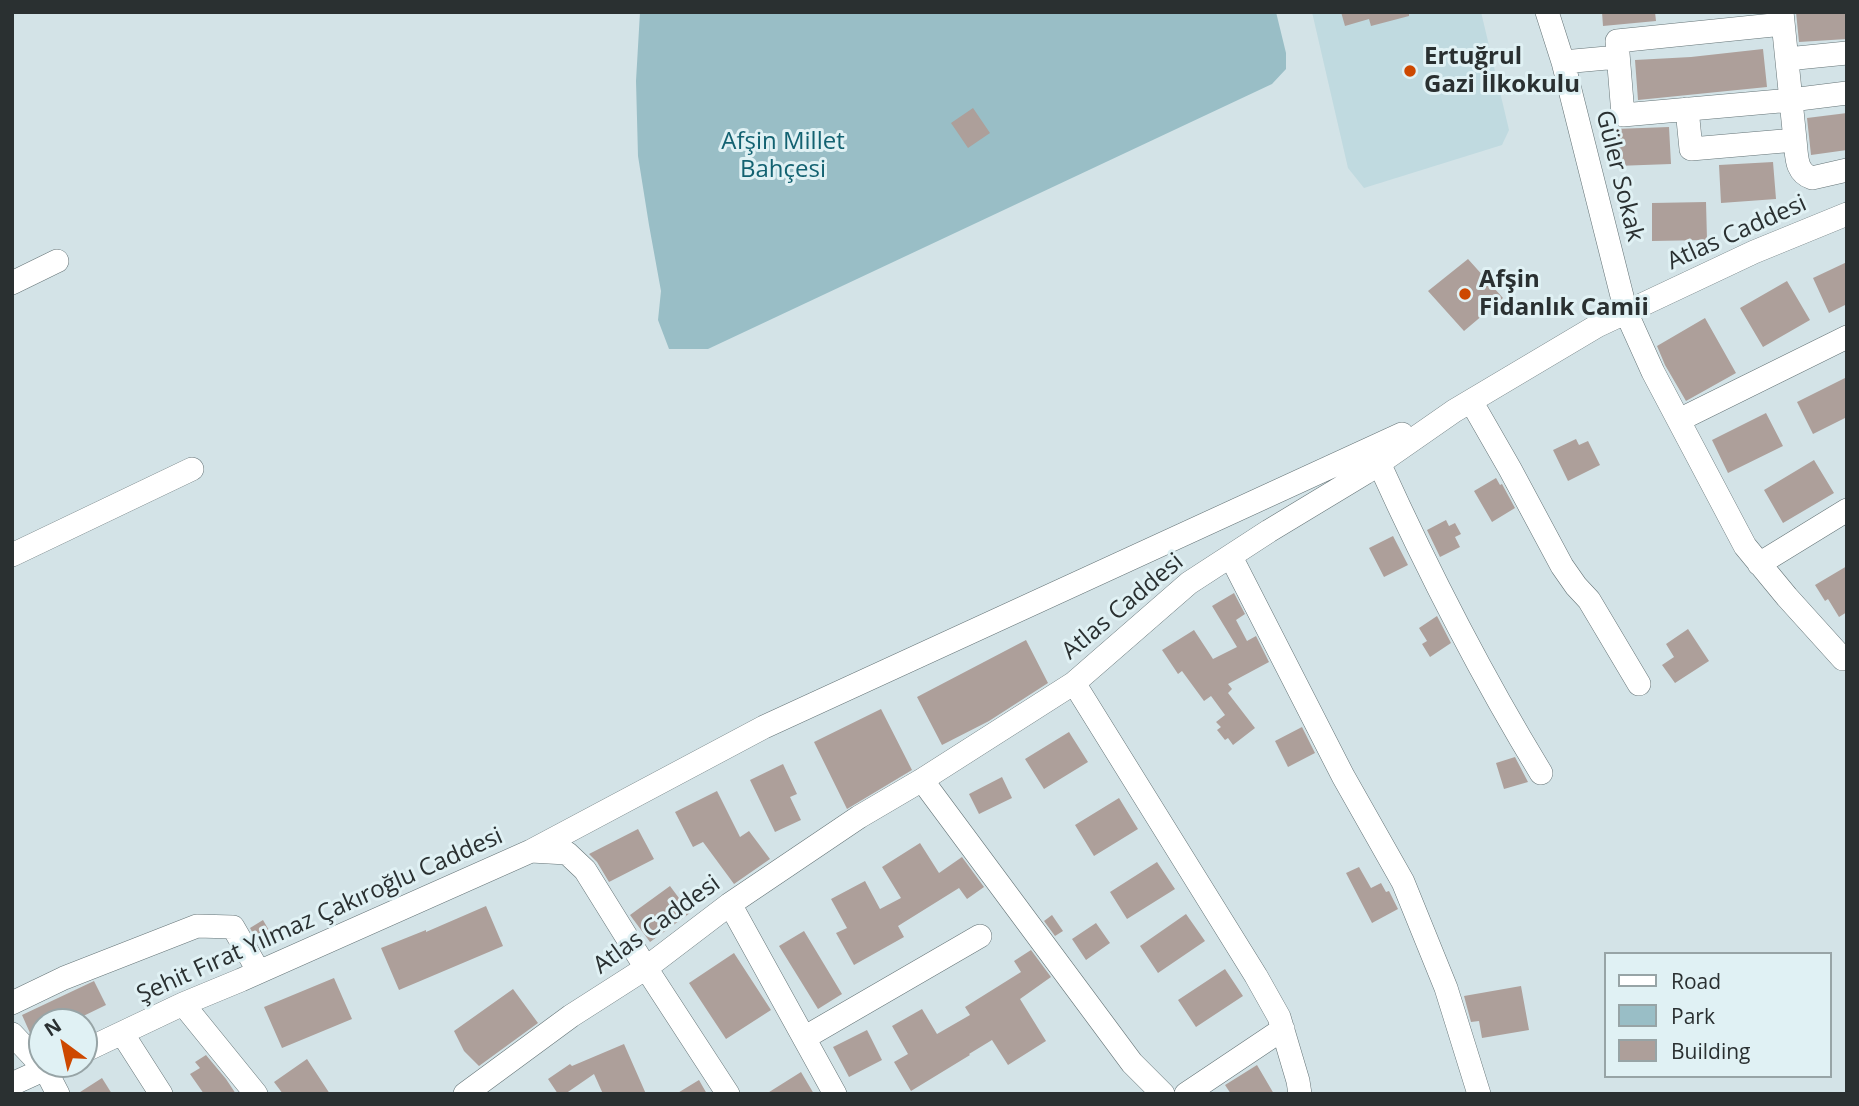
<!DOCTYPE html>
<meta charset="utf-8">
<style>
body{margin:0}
#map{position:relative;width:1859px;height:1106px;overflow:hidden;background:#d3e3e7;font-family:"Open Sans",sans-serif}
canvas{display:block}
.frame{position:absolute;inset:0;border:14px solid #2a3031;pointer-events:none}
.legend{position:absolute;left:1604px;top:952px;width:228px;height:126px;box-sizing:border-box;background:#e0f1f4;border:2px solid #97a4a6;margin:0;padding:9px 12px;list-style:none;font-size:21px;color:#2a3031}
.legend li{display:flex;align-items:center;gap:14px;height:35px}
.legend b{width:35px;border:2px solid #97a4a6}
.north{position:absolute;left:28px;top:1008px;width:70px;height:70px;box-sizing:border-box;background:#e0f1f4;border:2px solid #97a4a6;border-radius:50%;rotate:327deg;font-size:19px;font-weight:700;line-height:28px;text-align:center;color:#2a3031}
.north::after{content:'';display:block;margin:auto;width:24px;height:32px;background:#cd4800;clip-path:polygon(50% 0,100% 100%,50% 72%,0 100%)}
</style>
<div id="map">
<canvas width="1859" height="1106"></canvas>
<div class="frame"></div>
<ul class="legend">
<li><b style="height:9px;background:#fff"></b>Road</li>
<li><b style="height:19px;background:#99bec6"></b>Park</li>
<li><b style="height:19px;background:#ad9f9a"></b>Building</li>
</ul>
<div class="north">N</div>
</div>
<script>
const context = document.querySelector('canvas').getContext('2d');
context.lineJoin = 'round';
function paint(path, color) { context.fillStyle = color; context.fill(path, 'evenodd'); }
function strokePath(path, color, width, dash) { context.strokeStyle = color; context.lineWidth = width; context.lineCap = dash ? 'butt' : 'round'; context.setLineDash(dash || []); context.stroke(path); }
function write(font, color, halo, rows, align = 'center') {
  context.font = font + ' "Open Sans",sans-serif'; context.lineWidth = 6; context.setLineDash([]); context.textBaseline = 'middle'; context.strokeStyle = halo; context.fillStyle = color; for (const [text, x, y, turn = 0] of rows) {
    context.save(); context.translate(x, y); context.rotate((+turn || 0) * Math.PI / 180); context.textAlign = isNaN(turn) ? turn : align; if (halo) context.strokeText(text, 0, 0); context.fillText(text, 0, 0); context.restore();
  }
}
const built = new Path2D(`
 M1312 12H1481L1509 130 1502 145 1364 188 1348 168Z`);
const green = new Path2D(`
 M640 12H1276L1286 53V69L1272 84 708 349H669L658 320 661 291 649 225 638 156 636 81Z`);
const building = new Path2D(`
 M1341 12H1409V16L1371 26 1369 19 1345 26Z
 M1602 12H1655L1656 21 1603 26Z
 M1796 12H1845L1847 39 1799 42Z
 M1763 49 1767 87 1638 100 1635 60 1691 57Z
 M973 108 990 133 968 148 951 123Z
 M1847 113V150L1811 155 1807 118Z
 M1669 127 1671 164 1616 166 1615 129Z
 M1773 162 1776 199 1721 203 1719 165Z
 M1706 202 1707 240 1652 241V203Z
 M1468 259 1503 298 1464 331 1428 291Z
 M1847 262V304L1829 313 1813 278Z
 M1787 281 1810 320 1763 347 1740 308Z
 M1705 318 1736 373 1686 401 1665 365 1657 346Z
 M1847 377V417L1813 434 1797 402Z
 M1766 413 1783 446 1728 473 1712 440Z
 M1576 439 1579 445 1588 441 1600 465 1568 481 1553 450Z
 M1814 460 1834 493 1783 523 1764 490Z
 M1496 478 1500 485 1502 484 1515 508 1492 522 1474 491Z
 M1446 520 1449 526 1455 523 1461 534 1455 537 1460 547 1440 557 1427 530Z
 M1393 536 1408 565 1384 577 1369 548Z
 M1847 566V612L1839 617 1828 599 1825 601 1815 585Z
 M1234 593 1245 614 1236 620 1247 641 1256 636 1269 662 1228 684 1232 689 1228 693 1255 728 1233 745 1228 738 1225 740 1217 730 1221 727 1216 722 1225 715 1211 696 1204 701 1182 671 1178 674 1162 650 1194 630 1213 659 1237 647 1212 606Z
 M1437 616 1451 643 1430 657 1422 644 1427 641 1419 628Z
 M1688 629 1709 661 1675 683 1662 665 1674 657 1666 644Z
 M1026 640 1048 683 989 721 942 745 917 697Z
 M881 709 912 770 847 809 814 742Z
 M1302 727 1315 753 1288 767 1275 741Z
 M1069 732 1088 762 1044 789 1025 759Z
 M1515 757 1528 782 1504 789 1496 763Z
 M783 764 797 794 790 797 801 820 775 832 750 780Z
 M1002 777 1012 798 979 814 969 794Z
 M717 791 740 837 749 831 770 859 734 884 703 842 693 847 675 812Z
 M1119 798 1138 829 1094 856 1075 825Z
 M638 829 654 859 609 882 597 862 589 854Z
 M920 843 939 873 962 857 984 887 967 899 959 888 898 926 904 937 854 965 836 933 847 928 831 899 865 881 880 909 901 898 882 867Z
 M1157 862 1175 889 1127 919 1110 892Z
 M1359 867 1371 888 1381 883 1386 892 1389 891 1398 909 1372 923 1346 873Z
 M670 886 690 913 650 942 630 915Z
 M486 906 503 946 399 990 381 948 426 930V932Z
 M1186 914 1205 941 1158 973 1140 946Z
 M1052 915 1063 931 1055 936 1044 921Z
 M263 920 270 932 256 939 250 928Z
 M1096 923 1110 943 1086 960 1072 939Z
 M804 931 842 994 818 1009 779 946Z
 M1031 950 1051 977 1020 999 1046 1041 1008 1065 992 1040 969 1054 970 1055 911 1091 894 1062 908 1054 892 1026 922 1009 937 1034 970 1015 965 1007 1021 972 1014 961Z
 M734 953 771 1010 726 1039 689 983Z
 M1225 969 1243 996 1196 1027 1178 1000Z
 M334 978 352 1019 282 1048 264 1007Z
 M94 981 106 1005 71 1022H42V1036L36 1039 30 1033 22 1015Z
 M1521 986 1529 1030 1482 1038 1479 1021 1471 1022 1464 996Z
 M513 989 538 1023 479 1066 464 1051 454 1031Z
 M867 1030 882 1060 849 1077 833 1047Z
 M624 1044 646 1094H603L594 1074 565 1094H558L548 1079 570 1064 572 1066Z
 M206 1055 226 1079 236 1094H204L190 1074 200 1068 195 1062Z
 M307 1059 330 1094H283L274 1082Z
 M1257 1065 1274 1094H1231L1225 1085Z
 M801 1072 814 1094H766Z
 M102 1078 112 1094H77Z
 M699 1080 707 1094H676Z`);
const minor = new Path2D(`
 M1547 12 1563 62 1626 312 1653 372 1745 546 1787 597 1843 659
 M1783 24 1617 41 1623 115 1791 100 1847 93
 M1787 59 1847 53
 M1563 62 1618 57
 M1687 109 1691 149 1795 140 1782 12
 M1795 140C1797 156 1795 172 1812 178L1847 170
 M12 283 57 261
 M1471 401 1510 469 1562 566 1576 586 1589 600 1639 684
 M1679 420 1847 337
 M1379 463C1427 569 1480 673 1541 773
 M12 555 192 469
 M1231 557 1343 776 1403 882 1446 988 1479 1094
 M1759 564 1847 510
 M1074 683 1256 976 1279 1017 1298 1081 1300 1094
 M922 780 1132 1063 1163 1094
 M531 851 764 727 1402 434
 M730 904 835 1094
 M12 1003 64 978 197 926 233 927 259 972
 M183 1004 256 1094
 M122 1033 161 1094
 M12 1034 45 1069 58 1094
 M804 1038 980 936
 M84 1051 183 1004 241 980 531 851 567 853 585 870 646 968 728 1094
 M12 1084 56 1064
 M465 1094 571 1016 646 968 730 904 859 817 922 780 1074 683 1189 583 1269 531 1365 473 1454 411 1597 326 1754 252 1847 214
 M1186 1094 1283 1029`);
const markers = [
 [1410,71,7,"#cd4800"],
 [1465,294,7,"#cd4800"]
];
const poiNames = [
 ["Ertuğrul",1424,57],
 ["Gazi İlkokulu",1424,85],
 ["Afşin",1479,280],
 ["Fidanlık Camii",1479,308]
];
const parkNames = [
 ["Afşin Millet",783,142],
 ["Bahçesi",783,170]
];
const streetNames = [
 ["Güler Sokak",1619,176,76],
 ["Atlas Caddesi",1737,233,-24],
 ["Atlas Caddesi",1123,607,-40],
 ["Şehit Fırat Yılmaz Çakıroğlu Caddesi",320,916,-24],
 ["Atlas Caddesi",657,925,-36]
];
paint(built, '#c0dae0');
paint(green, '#99bec6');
paint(building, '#ad9f9a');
strokePath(minor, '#647376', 24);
strokePath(minor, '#fff', 23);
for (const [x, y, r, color] of markers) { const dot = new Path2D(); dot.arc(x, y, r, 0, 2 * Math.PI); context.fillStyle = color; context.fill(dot); strokePath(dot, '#e0f1f4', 2.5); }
write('bold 24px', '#2a3031', '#e0f1f4', poiNames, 'left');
write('24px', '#136271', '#e0f1f4', parkNames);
write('24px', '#2a3031', '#e0f1f4', streetNames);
</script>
